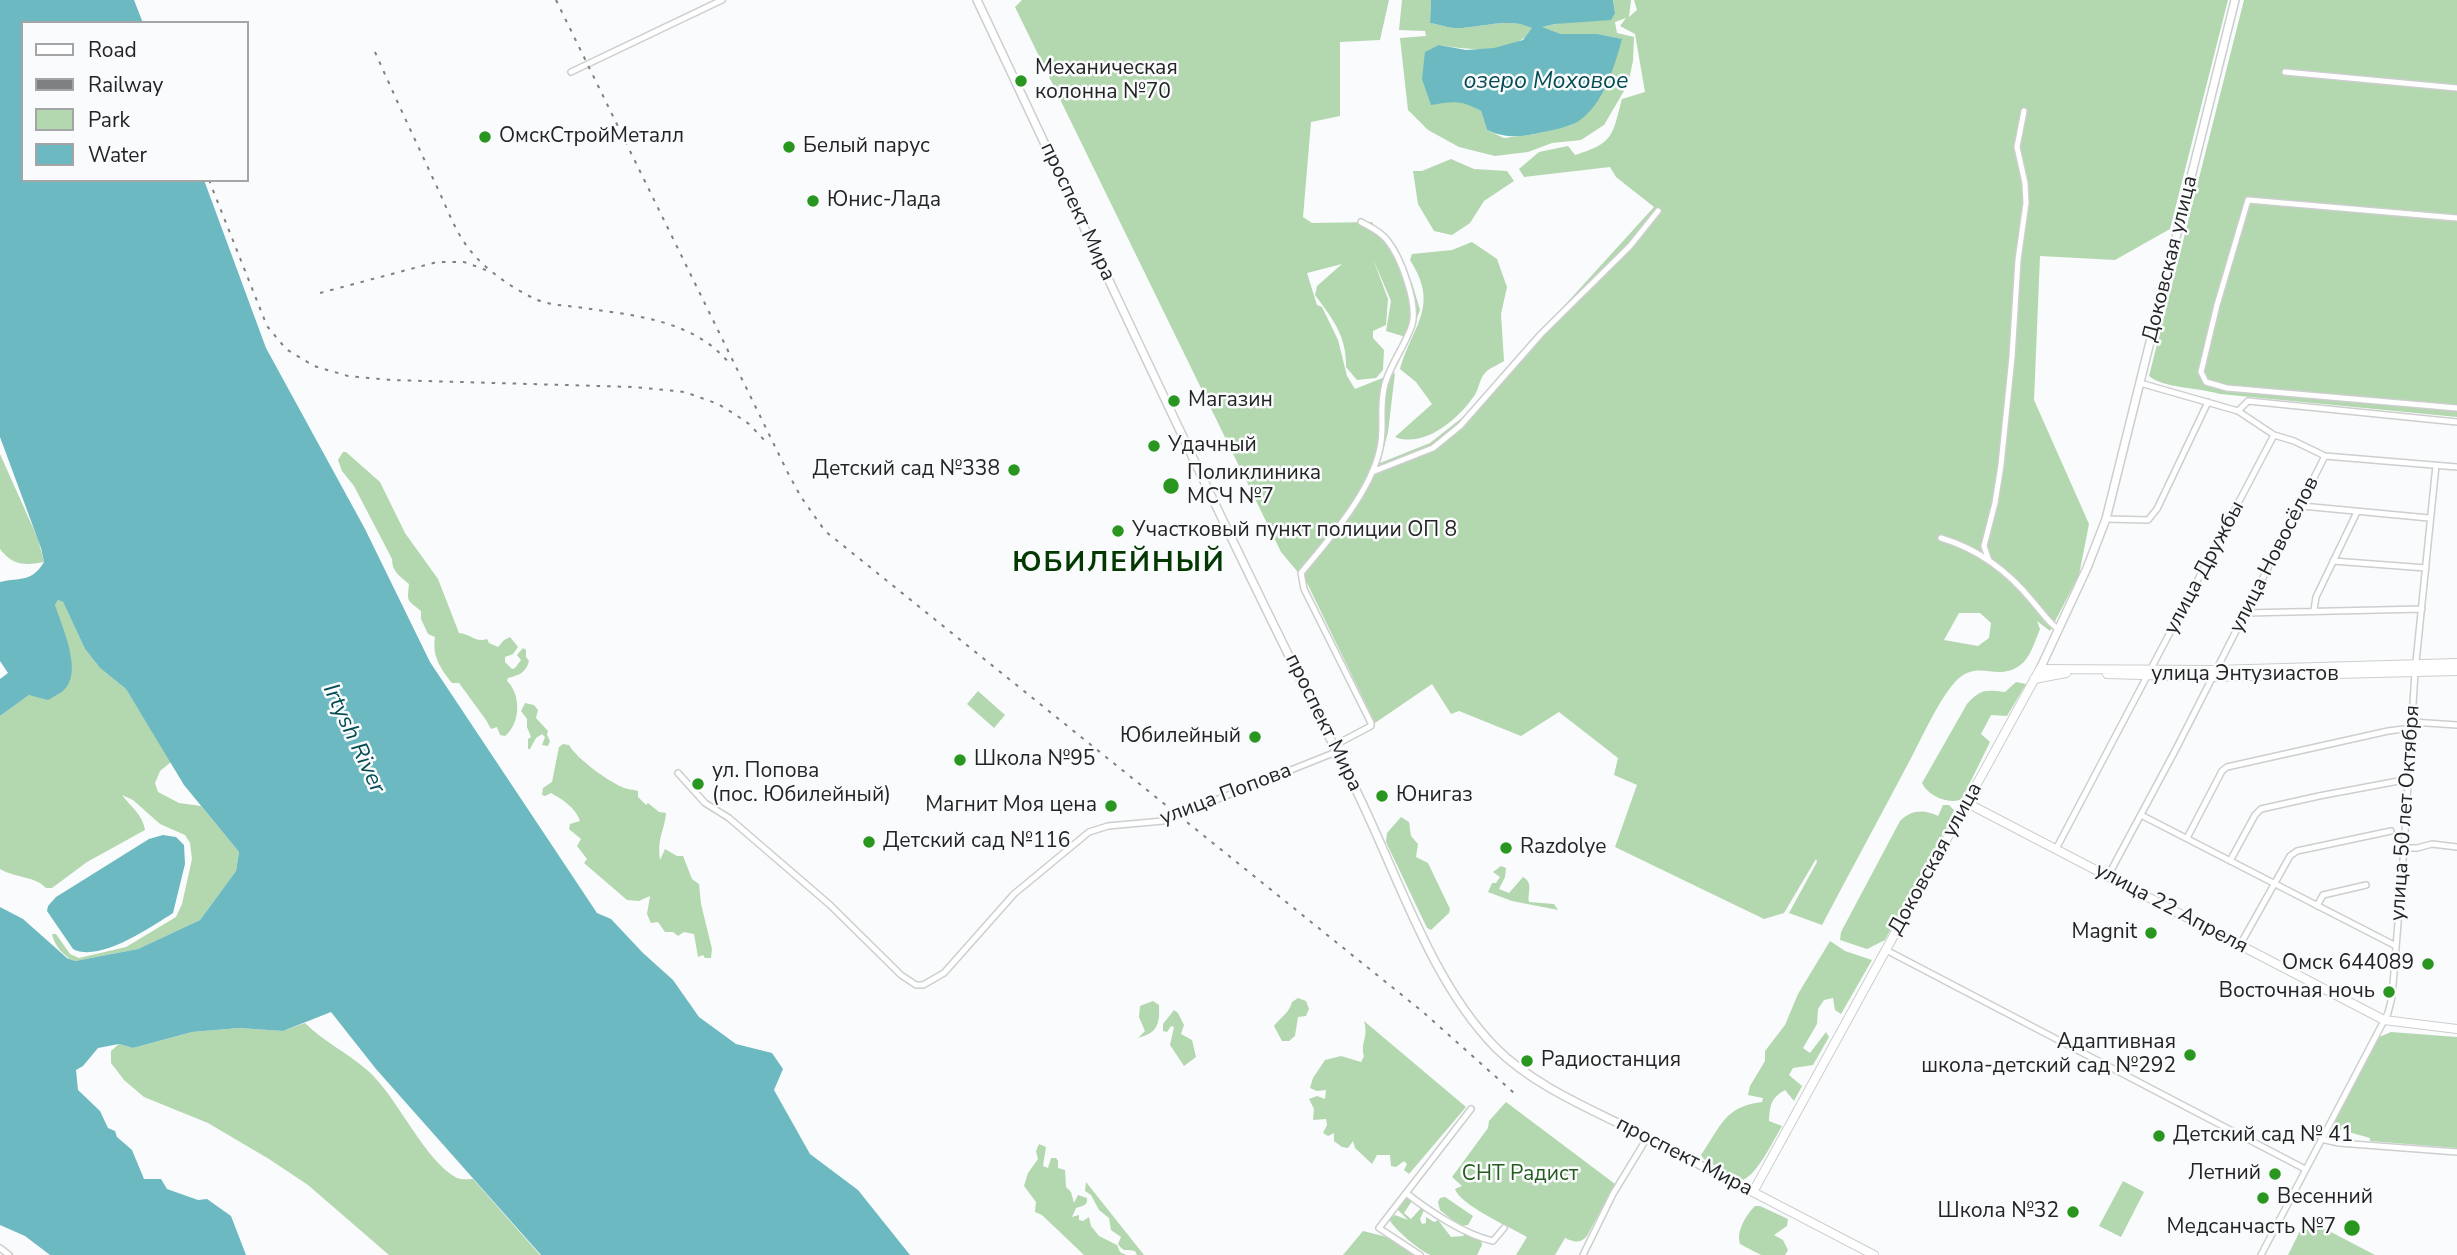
<!DOCTYPE html>
<meta charset="utf-8">
<style>
body{margin:0}
#map{position:relative;width:2457px;height:1255px;overflow:hidden;background:#fafbfc;font-family:"Nunito Sans",sans-serif}
canvas{display:block}
.legend{position:absolute;left:21px;top:21px;width:228px;height:161px;box-sizing:border-box;background:#fafbfc;border:2px solid #a4a5a6;margin:0;padding:9px 12px;list-style:none;font-size:21px;color:#242425}
.legend li{display:flex;align-items:center;gap:14px;height:35px}
.legend b{width:35px;border:2px solid #a4a5a6}
</style>
<div id="map">
<canvas width="2457" height="1255"></canvas>
<ul class="legend">
<li><b style="height:9px;background:#fff"></b>Road</li>
<li><b style="height:9px;background:#7f8081"></b>Railway</li>
<li><b style="height:19px;background:#b3d7ae"></b>Park</li>
<li><b style="height:19px;background:#6db9c1"></b>Water</li>
</ul>
</div>
<script>
const context = document.querySelector('canvas').getContext('2d');
context.lineJoin = 'round';
function paint(path, color) { context.fillStyle = color; context.fill(path, 'evenodd'); }
function strokePath(path, color, width, dash) { context.strokeStyle = color; context.lineWidth = width; context.lineCap = dash ? 'butt' : 'round'; context.setLineDash(dash || []); context.stroke(path); }
function write(font, color, halo, rows, align = 'center') {
  context.font = font + ' "Nunito Sans",sans-serif'; context.lineWidth = 5; context.setLineDash([]); context.textBaseline = 'middle'; context.strokeStyle = halo; context.fillStyle = color; for (const [text, x, y, turn = 0] of rows) {
    context.save(); context.translate(x, y); context.rotate((+turn || 0) * Math.PI / 180); context.textAlign = isNaN(turn) ? turn : align; if (halo) context.strokeText(text, 0, 0); context.fillText(text, 0, 0); context.restore();
  }
}
const green = new Path2D(`
 M1022 0H1389L1380 40 1340 42V116L1311 122 1303 217 1312 223 1372 222 1412 283 1420 310 1409 338 1386 331 1391 301 1373 259 1388 299 1386 325 1373 331V338L1384 350 1383 370 1376 378 1357 380 1346 367C1347 337 1333 319 1315 295L1317 286 1342 264 1307 273 1317 305 1322 307 1338 340 1347 376 1355 389 1395 373 1388 432 1380 463 1430 443 1463 417 1654 207 1616 177 1610 167 1524 177 1519 169 1539 152 1568 146 1575 155C1614 143 1612 136 1622 99L1645 92 1635 34 1620 26 1626 18 1615 22 1617 33 1634 37 1633 61 1628 84 1604 125 1581 140 1552 143 1528 152 1495 156 1459 147 1428 130 1408 110 1400 38 1426 36 1425 31 1399 30 1402 0H1431L1430 23C1437 24 1445 27 1453 28 1480 29 1506 16 1533 28 1529 32 1526 38 1521 40 1498 54 1465 49 1439 45L1449 101 1466 102 1481 111 1487 130 1504 138 1536 134 1572 125 1608 79 1621 39 1598 34H1561L1540 27 1615 13 1613 0H1631L1629 17 1637 10 1634 0H2228L2170 229 2115 260 2040 256 2034 400 2089 524 2079 575 2050 631 2037 621 2040 629C2035 641 2030 659 2019 666 1996 682 1977 658 1955 682 1938 701 1923 736 1910 760 1881 815 1851 870 1822 925L1789 913 1817 862 1816 859 1784 913 1764 919 1615 847 1637 785 1614 775 1618 758 1559 712 1521 736 1459 711 1451 714 1432 684 1375 723 1307 583 1281 552 1015 7ZM1959 613H1980L1991 623 1989 638 1978 646 1944 640Z
 M2244 0H2457V417L2220 394C2201 388 2162 388 2149 376Z
 M1451 159 1474 169 1507 171 1514 181 1484 201 1470 223 1452 235 1434 231 1418 204 1413 171H1422Z
 M1472 242 1497 259 1507 287 1501 314 1504 361C1498 365 1489 368 1485 373 1480 378 1479 387 1476 393 1461 417 1425 449 1395 437L1432 404 1416 382 1400 369C1413 324 1440 307 1410 260L1412 254 1452 250Z
 M343 452H346L380 482 405 533 438 579 459 633C471 634 475 643 487 639L489 643 498 647 504 640 510 637 518 647 513 654 505 657V662L512 669 515 668 521 660 517 655 523 648 526 650V657L529 661C526 673 519 675 508 678L507 681C521 694 521 723 505 736L500 735 497 727 491 729 486 720 459 683H452C440 668 432 656 435 637L428 634 421 619V611C407 599 407 603 409 584 400 576 392 572 392 559L354 486 342 471 338 460Z
 M0 454 38 539 44 562C24 566 12 565 0 549Z
 M58 600 63 602 85 649 100 668 126 689 171 762 160 771 155 783 158 792 179 803 201 806 239 852 236 871 200 920 138 949 75 961C64 957 54 945 52 934H56L70 954 79 958 126 947 176 917 182 904 192 859 190 843 185 835 160 824 133 800 122 795C130 806 143 815 145 830L87 862 52 888H46C35 876 15 878 0 869V716L29 695 55 605Z
 M2016 682 2026 684 2007 716 1991 715 1981 734 1990 742 1962 799C1949 805 1928 796 1922 783L1967 704C1981 689 1984 690 2005 692Z
 M978 691 1005 715 994 728 967 704Z
 M525 703 534 705 538 710 536 718 548 731 547 735 550 741 548 746 542 745 545 737 542 734 536 738 530 749H528V739L531 737 527 727V719L521 711Z
 M563 744 569 745C577 759 608 781 622 787 628 790 633 789 638 791V797L646 805 648 803 659 812 666 813C664 833 657 837 660 860L665 849 677 856H683L692 879 699 884 701 904 712 949 711 958H705L703 955 698 957 694 934 684 932 678 936 673 932H665L658 922 651 923 647 914 650 896 639 901 627 900 584 863 587 859 577 846 581 839 569 829 570 824 580 821C576 808 562 799 551 793L545 796 542 795 543 788 552 782 559 747Z
 M1943 805H1949L1954 810 1951 819 1885 940 1867 949 1840 940 1841 932 1900 821C1911 810 1924 809 1938 816Z
 M1401 817 1409 822 1411 836 1418 844 1416 857 1428 863 1450 909 1449 913 1431 930 1427 928 1386 842 1387 833Z
 M1501 866 1506 868 1505 877 1499 889 1509 893 1523 877C1534 883 1527 893 1529 902L1554 904 1558 910 1512 901 1488 892 1492 883H1496L1500 877 1493 872Z
 M1830 941 1845 951 1872 960 1841 1014 1835 1010 1833 998 1824 1000 1818 1009 1817 1024 1803 1048 1810 1053 1826 1032 1829 1037 1813 1065 1793 1068 1789 1075 1802 1086 1794 1101 1785 1090C1771 1098 1770 1105 1769 1121L1782 1126C1774 1139 1757 1176 1742 1180 1734 1182 1729 1175 1723 1170 1715 1164 1706 1164 1701 1155 1721 1126 1725 1106 1762 1102L1763 1098 1748 1095 1750 1086 1765 1061V1051L1785 1025 1798 994Z
 M1298 998 1306 1001 1309 1009 1306 1016 1298 1017 1295 1036 1289 1041H1282L1274 1026C1280 1018 1290 1012 1292 1002Z
 M1153 1001 1159 1005C1160 1025 1157 1033 1138 1038L1145 1031 1139 1017 1140 1006Z
 M1174 1010 1178 1013 1184 1025 1181 1034 1192 1040 1196 1057 1184 1066 1170 1045 1174 1027 1171 1026 1167 1032 1163 1031V1024Z
 M1364 1021 1466 1107 1409 1174 1404 1170 1407 1164 1404 1161 1396 1167 1391 1166 1390 1155H1377L1372 1164 1355 1148 1353 1141 1348 1148 1342 1147 1334 1141V1133L1328 1136 1323 1133 1327 1125 1326 1119 1313 1120 1314 1109 1309 1099 1317 1096 1325 1099 1326 1090 1317 1091 1310 1088 1313 1078 1325 1060 1341 1056 1361 1062 1364 1056C1360 1042 1369 1038 1364 1021Z
 M305 1023C323 1041 346 1052 366 1069 397 1095 424 1161 457 1178 462 1180 468 1179 473 1179L540 1255H389L308 1185 269 1159 208 1123 144 1097 124 1080 111 1063V1051L119 1044 133 1048 192 1032 239 1028 283 1031Z
 M2391 1032 2457 1037V1148L2370 1141V1138L2338 1129 2333 1139 2327 1136 2379 1037Z
 M1506 1102 1615 1184 1587 1236C1580 1244 1574 1242 1565 1238L1555 1255H1516L1527 1237C1510 1227 1460 1205 1455 1189L1462 1186 1452 1177 1488 1128 1489 1121Z
 M1039 1144 1046 1147 1043 1166 1048 1168 1051 1158H1056L1058 1161V1168L1065 1170 1066 1187 1071 1192 1074 1203 1078 1195 1087 1198C1088 1206 1082 1206 1076 1208L1072 1217 1079 1215V1220L1083 1221 1089 1217 1091 1226 1099 1236 1117 1245 1120 1252 1126 1255H1084L1042 1215 1035 1212 1036 1202 1024 1186 1028 1173 1038 1159 1036 1151Z
 M2123 1181 2144 1192 2121 1237 2099 1226Z
 M1086 1182 1144 1255H1137L1135 1251C1127 1249 1124 1253 1118 1244L1121 1237 1111 1230 1109 1218 1099 1210 1091 1195 1085 1191Z
 M1406 1196 1412 1201 1404 1213 1411 1219 1422 1207 1424 1210 1420 1219 1422 1224 1426 1223V1217L1434 1222 1438 1220 1451 1237 1463 1236 1467 1232 1481 1240 1482 1245 1477 1255C1463 1255 1446 1255 1431 1255 1422 1253 1393 1228 1389 1219L1395 1215 1408 1220 1396 1208Z
 M1445 1197 1473 1216 1468 1225 1460 1226 1440 1210 1438 1202 1440 1198Z
 M1755 1206H1760L1788 1219 1787 1226 1774 1235 1783 1240 1788 1250 1785 1255H1761L1740 1244C1736 1231 1746 1215 1755 1206Z
 M2306 1219 2375 1255H2288Z
 M1363 1231 1387 1237 1415 1255H1343Z`);
const water = new Path2D(`
 M0 0H134L143 23H23V180H204L266 348 365 529 430 662 597 913 611 919 643 953 673 980 699 1017 736 1044 772 1053 783 1069 774 1090 810 1154 858 1190 910 1255H541L376 1069 331 1012 283 1031 239 1028 192 1032 133 1048 119 1044 98 1048 83 1066 76 1070 78 1090 100 1111 108 1128 115 1131 117 1137 132 1150 144 1179H161L167 1189 198 1200 207 1199 231 1216 246 1255H50L25 1236 0 1225V907L23 919 67 958 75 961 138 949 200 920 236 871 239 852 184 785 126 689 100 668 85 649 63 602 58 600 55 605C62 627 84 673 63 691 59 694 53 697 48 700L29 695 0 716V679L8 673 0 661V582C21 577 31 583 44 562L41 548 0 437Z
 M1431 0H1613L1615 13 1611 20 1555 24 1542 27 1561 34H1598L1622 39C1614 68 1601 113 1571 125 1563 128 1553 130 1544 132 1522 137 1507 139 1487 130L1481 111C1462 100 1453 101 1431 105L1422 79 1425 52 1439 45 1466 50 1494 48 1523 40 1532 28C1507 16 1479 29 1453 28 1445 27 1437 24 1430 23Z
 M163 835 176 837 184 845 185 864 173 913C151 927 99 963 73 949L47 911 48 906 56 897 149 839Z`);
const minor = new Path2D(`
 M571 72 722 0
 M2285 72 2457 88
 M2457 218 2248 200 2217 305 2201 372 2206 382 2227 388 2457 408
 M2140 383 2238 411 2274 435 2294 441 2325 456 2457 467
 M2238 411 2248 401 2457 422
 M1372 472 1433 448 1460 426 1541 334 1630 246 1658 211
 M2302 506 2429 518
 M2106 519 2148 520 2157 509 2208 402
 M1941 538C1978 549 2009 572 2033 602 2042 612 2047 621 2059 630
 M1989 561 1984 546 1995 503 2001 465 2012 357 2018 260 2026 203 2025 183 2017 147 2024 111
 M2333 561 2426 568
 M2314 610 2316 597 2357 512
 M2246 613 2422 609
 M2412 722 2457 725
 M1333 746 1371 726V723L1304 589 1301 573C1330 538 1375 488 1381 442 1384 421 1379 406 1385 384 1391 363 1405 346 1412 325 1418 304 1401 257 1387 240 1380 231 1370 227 1361 222
 M678 773 705 803 729 818 830 905 901 975 916 985H923L944 973 1014 894 1089 832 1108 826 1163 821 1336 752
 M2141 815 2396 946
 M2187 838 2222 771 2227 767 2388 731 2412 728
 M2404 848H2417L2432 844 2457 847
 M2056 849 2274 435
 M2230 861 2255 815 2261 809 2319 796 2409 779
 M2108 876 2176 749 2325 456
 M2317 906 2323 895 2366 885
 M2240 945 2290 856 2297 851 2391 831
 M1886 950 2305 1169
 M2321 1139 2339 1143 2457 1152
 M1406 1193C1429 1211 1465 1235 1493 1241L1504 1228
 M0 1248 9 1255
 M1420 1255 1379 1228 1471 1109
 M1583 1255 1613 1194 1647 1138
 M2261 1255 2388 1013 2392 997 2404 848 2415 672 2436 465`);
const tertiary = new Path2D(`
 M977 0C1101 262 1222 526 1353 784 1396 869 1429 980 1496 1048 1530 1082 1579 1104 1622 1125 1666 1147 1709 1170 1753 1192
 M2040 669 2087 568 2106 519 2235 0`);
const secondary = new Path2D(`
 M2107 674 2212 677 2457 671
 M2034 679 2066 673
 M1967 803 2384 1020 2457 1029
 M1874 1255 1753 1192 2040 669 2215 670 2457 663`);
const rail = new Path2D(`
 M556 0 788 473 801 497 825 531 1423 1012 1514 1093
 M375 52C395 97 416 142 437 187 447 208 455 231 469 249 485 269 509 286 531 297 548 306 565 305 583 308 633 315 694 320 729 363
 M209 180 267 326 286 349 314 366 348 376 391 380 634 387 685 392 718 404 736 415 749 424 768 444
 M320 293 437 262H464L486 270`);
const markers = [
 [1021,81,7,"#299620"],
 [485,137,7,"#299620"],
 [789,147,7,"#299620"],
 [813,201,7,"#299620"],
 [1174,401,7,"#299620"],
 [1154,446,7,"#299620"],
 [1014,470,7,"#299620"],
 [1171,486,9,"#299620"],
 [1118,531,7,"#299620"],
 [1255,737,7,"#299620"],
 [960,760,7,"#299620"],
 [698,784,7,"#299620"],
 [1382,796,7,"#299620"],
 [1111,806,7,"#299620"],
 [869,842,7,"#299620"],
 [1506,848,7,"#299620"],
 [2151,933,7,"#299620"],
 [2428,964,7,"#299620"],
 [2389,992,7,"#299620"],
 [2190,1055,7,"#299620"],
 [1527,1061,7,"#299620"],
 [2159,1136,7,"#299620"],
 [2275,1174,7,"#299620"],
 [2263,1198,7,"#299620"],
 [2073,1212,7,"#299620"],
 [2352,1228,9,"#299620"]
];
const poiNames = [
 ["Механическая",1035,69],
 ["колонна №70",1035,93],
 ["ОмскСтройМеталл",499,137],
 ["Белый парус",803,147],
 ["Юнис-Лада",827,201],
 ["Магазин",1188,401],
 ["Удачный",1168,446],
 ["Детский сад №338",1000,470,"right"],
 ["Поликлиника",1187,474],
 ["МСЧ №7",1187,498],
 ["Участковый пункт полиции ОП 8",1132,531],
 ["Юбилейный",1241,737,"right"],
 ["Школа №95",974,760],
 ["ул. Попова",712,772],
 ["(пос. Юбилейный)",712,796],
 ["Юнигаз",1396,796],
 ["Магнит Моя цена",1097,806,"right"],
 ["Детский сад №116",883,842],
 ["Razdolye",1520,848],
 ["Magnit",2137,933,"right"],
 ["Омск 644089",2414,964,"right"],
 ["Восточная ночь",2375,992,"right"],
 ["Адаптивная",2176,1043,"right"],
 ["школа-детский сад №292",2176,1067,"right"],
 ["Радиостанция",1541,1061],
 ["Детский сад № 41",2173,1136],
 ["Летний",2261,1174,"right"],
 ["Весенний",2277,1198],
 ["Школа №32",2059,1212,"right"],
 ["Медсанчасть №7",2336,1228,"right"]
];
const streetNames = [
 ["проспект Мира",1077,212,65],
 ["Доковская улица",2171,259,-76],
 ["улица Новосёлов",2275,555,-63],
 ["улица Дружбы",2205,568,-62],
 ["улица Энтузиастов",2245,675],
 ["проспект Мира",1323,723,64],
 ["улица Попова",1226,795,-21],
 ["улица 50 лет Октября",2406,813,-86],
 ["Доковская улица",1936,859,-61],
 ["улица 22 Апреля",2171,909,28],
 ["проспект Мира",1684,1157,27]
];
const parkNames = [
 ["СНТ Радист",1520,1175]
];
const waterNames = [
 ["озеро Моховое",1546,82],
 ["Irtysh River",353,739,65]
];
const districtNames = [
 ["ЮБИЛЕЙНЫЙ",1119,564]
];
paint(green, '#b3d7ae');
paint(water, '#6db9c1');
strokePath(minor, '#cdcece', 8);
strokePath(tertiary, '#cdcece', 10);
strokePath(secondary, '#cdcece', 10);
strokePath(minor, '#fff', 5);
strokePath(tertiary, '#fff', 7);
strokePath(secondary, '#fff', 8);
strokePath(rail, '#7f8081', 2, [3.5, 7]);
for (const [x, y, r, color] of markers) { const dot = new Path2D(); dot.arc(x, y, r, 0, 2 * Math.PI); context.fillStyle = color; context.fill(dot); strokePath(dot, '#fafbfc', 2.5); }
write('21px', '#242425', '#fafbfc', poiNames, 'left');
write('21px', '#242425', '#fafbfc', streetNames);
write('21px', '#265b20', '#fafbfc', parkNames);
write('italic 23px', '#034c53', '#fafbfc', waterNames);
context.letterSpacing = '2px';
write('bold 28px', '#033901', '#fafbfc', districtNames);
context.letterSpacing = '0px';
</script>
